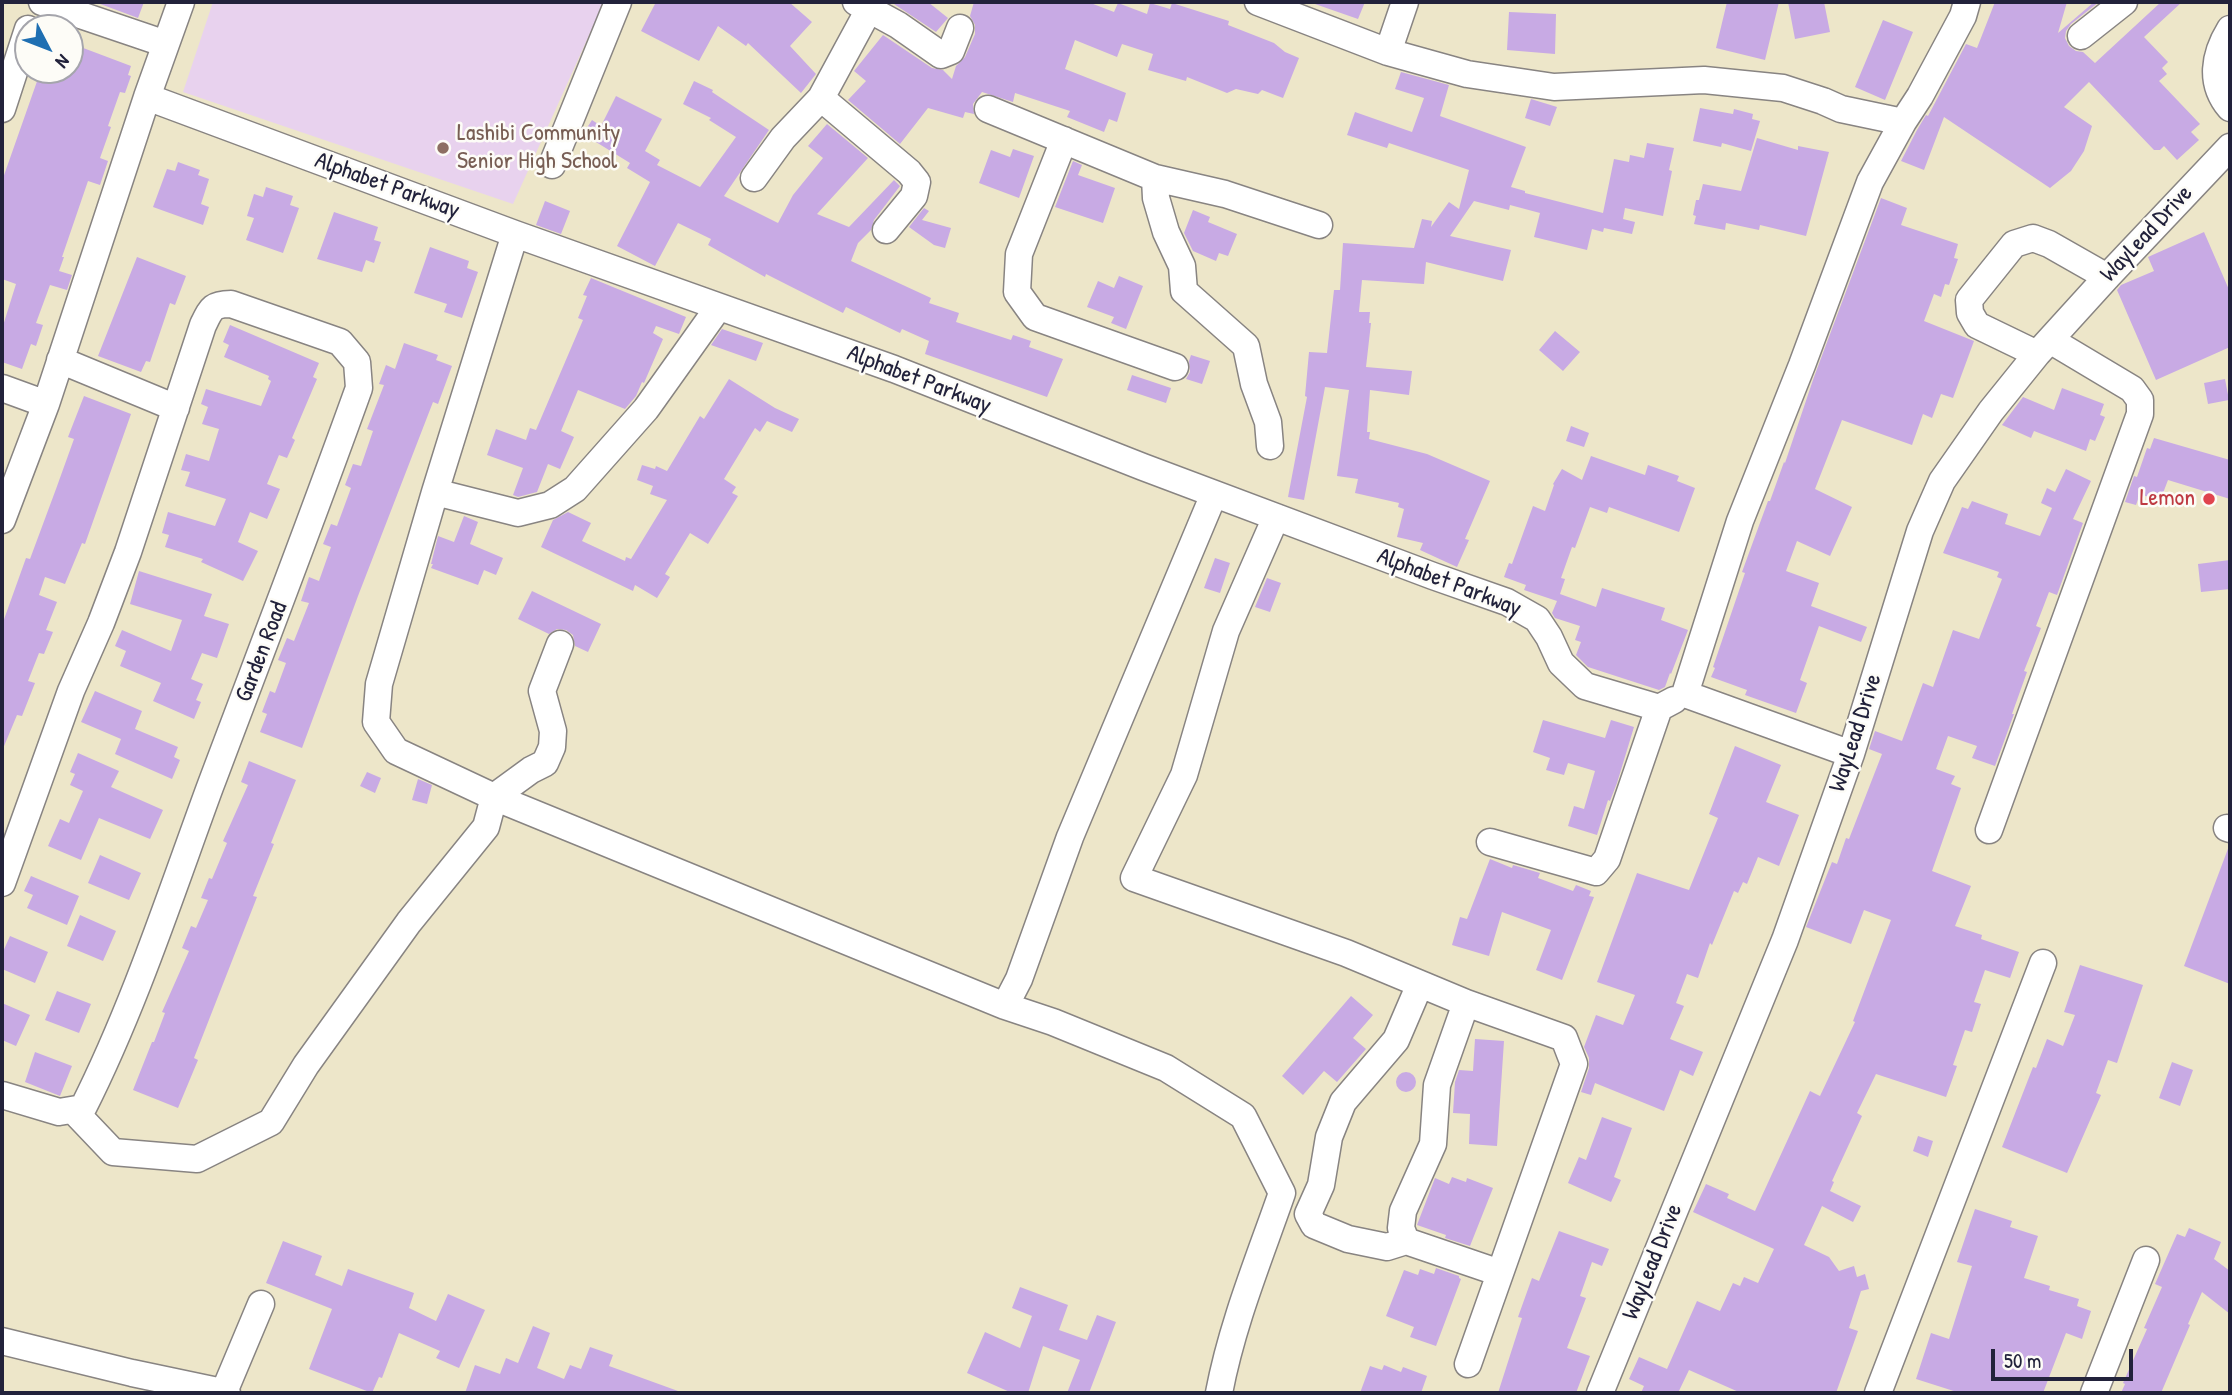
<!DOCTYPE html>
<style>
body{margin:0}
#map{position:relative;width:2232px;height:1395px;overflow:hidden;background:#ede6c9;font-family:"Patrick Hand",sans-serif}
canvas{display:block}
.frame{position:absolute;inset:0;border:4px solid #22223b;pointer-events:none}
.north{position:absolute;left:14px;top:14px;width:70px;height:70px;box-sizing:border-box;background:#fdfcf7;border:2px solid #a5a5ac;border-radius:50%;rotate:132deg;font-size:19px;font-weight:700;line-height:28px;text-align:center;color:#22223b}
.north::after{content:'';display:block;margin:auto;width:24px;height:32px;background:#1f6fb2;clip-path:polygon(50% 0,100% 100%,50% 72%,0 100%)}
.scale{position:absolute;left:1991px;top:1349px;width:142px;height:32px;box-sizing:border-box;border:4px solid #22223b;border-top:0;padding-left:9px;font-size:21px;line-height:24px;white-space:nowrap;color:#22223b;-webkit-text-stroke:5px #fdfcf7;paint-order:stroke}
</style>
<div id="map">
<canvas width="2232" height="1395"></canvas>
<div class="frame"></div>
<div class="north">N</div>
<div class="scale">50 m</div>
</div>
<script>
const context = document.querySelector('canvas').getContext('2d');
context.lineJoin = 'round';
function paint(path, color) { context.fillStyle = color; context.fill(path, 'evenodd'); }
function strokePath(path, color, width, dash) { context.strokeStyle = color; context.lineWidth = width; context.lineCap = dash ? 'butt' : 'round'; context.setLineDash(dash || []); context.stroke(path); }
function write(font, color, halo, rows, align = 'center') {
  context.font = font + ' "Patrick Hand",sans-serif'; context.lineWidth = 5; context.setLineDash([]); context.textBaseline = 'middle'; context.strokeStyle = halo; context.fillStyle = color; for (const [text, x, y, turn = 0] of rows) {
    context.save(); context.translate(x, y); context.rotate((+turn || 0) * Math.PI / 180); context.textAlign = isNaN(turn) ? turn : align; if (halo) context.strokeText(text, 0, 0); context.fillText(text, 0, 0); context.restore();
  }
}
const built = new Path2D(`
 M213 2H604L513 204 183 92Z`);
const building = new Path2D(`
 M95 2H144L138 18Z
 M656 2H789L812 22 790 46 816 74 801 93 748 43 746 46 718 26 699 61 641 31Z
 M891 2H928L948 18 936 32Z
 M974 2H1088L1114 12 1118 3 1147 14 1150 3 1170 9 1172 3 1229 21 1228 25 1274 43 1285 52 1299 58 1283 98 1262 90 1258 94 1236 89 1227 93 1187 77 1186 81 1148 70 1153 54 1122 44 1117 57 1075 40 1065 69 1126 93 1117 122 1109 119 1104 132 1067 117 1070 111 1015 93 1013 102 982 92 973 104 974 114 965 112 963 118 928 108 900 144 848 100 866 81 854 71 883 35 932 68 943 70 952 79 956 66 965 57 975 34V25L970 16Z
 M1315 2H1365L1358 19 1315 4Z
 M1727 2H1779L1765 60 1716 48Z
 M1788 2H1824L1830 32 1795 39Z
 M1995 2H2067L2058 33 2094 2H2099L2071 24 2066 31 2065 38 2069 46 2076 51 2083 52 2095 63 2161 2H2182L2144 37 2168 62 2162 68 2167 74 2159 81 2200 124 2191 132 2199 140 2177 160 2164 146 2160 150H2154L2089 82 2064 107 2092 126 2084 151 2071 171 2050 188 1944 117 1924 170 1901 161 1917 130 1926 115 1928 116 1966 44 1977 48Z
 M1509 12 1556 14 1555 54 1507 50Z
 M1883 20 1913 32 1885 100 1855 87Z
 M70 43 131 66 128 75 131 76 125 93 120 92 108 126 111 127 100 158 108 161 100 185 88 181 62 257H64L59 271 72 275 67 290 50 285 36 323 43 325 36 346 31 344 22 369 2 362V329L16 284 2 279V181L41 70H70Z
 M1401 72 1449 85 1440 116 1526 147 1511 187 1525 191V193L1603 213 1614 159 1629 162 1630 155 1644 158 1647 143 1674 148 1669 170 1672 171 1663 216 1625 208 1623 219 1635 222 1632 234 1604 228 1603 232 1592 229 1587 250 1534 237 1540 213 1510 205 1509 210 1474 201 1450 236 1511 250 1503 281 1426 262 1424 284 1362 280 1359 312H1370L1369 323H1371L1366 367 1412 371 1409 395 1370 390 1367 432H1370L1369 439 1427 454 1490 481 1465 539 1469 540 1457 567 1420 550 1423 543 1397 537 1404 509 1398 507 1399 503 1355 493 1358 479 1337 476 1349 390 1325 387 1304 500 1288 497 1307 397 1305 396 1309 352 1327 353 1334 290H1340L1343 243 1414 248 1422 219 1432 221 1431 227 1449 202 1459 209 1469 170 1389 143 1387 148 1347 135 1355 112 1412 132 1424 98 1395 89Z
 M694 81 713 90 712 92 769 130 724 196 778 223 793 195 823 158 808 146 827 124 868 158 817 214 849 227 894 180 900 186 874 220 871 230 858 243 851 261 931 298 929 303 959 313 956 322 1011 340 1013 335 1031 341 1029 347 1063 359 1047 397 925 354 929 341 902 329 900 333 846 307 843 313 766 274 765 277 708 245 711 239 678 223 655 266 617 246 650 182 627 168 630 163 583 134 592 120 601 126 616 96 662 119 645 151 660 160 657 165 700 187 736 137 709 120 711 118 683 104Z
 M1531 99 1557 107 1550 126 1525 118Z
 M1700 108 1733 114 1734 109 1753 114 1752 119 1760 121 1751 151 1722 143 1721 147 1693 141Z
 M1757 138 1798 150V146L1829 152 1806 236 1760 225 1759 230 1726 223 1725 230 1694 224 1696 216 1693 215 1696 200H1699L1703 184 1741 191Z
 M1013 149 1034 156 1019 198 979 183 991 150 1010 157Z
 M1073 161 1082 165 1078 175 1115 188 1103 223 1055 207Z
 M178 162 200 170 198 175 209 179 201 204 209 207 203 225 153 207 167 169 175 171Z
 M266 187 293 196 290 205 299 208 283 253 246 240 254 218 247 216 254 194 263 197Z
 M1881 198 1907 208 1901 225 1958 244 1954 258 1958 259 1949 285 1945 284 1941 297 1934 294 1924 321 1974 341 1953 398 1941 394 1932 418 1923 414 1912 445 1842 420 1815 489 1852 507 1830 556 1797 541 1786 571 1819 583 1811 606 1867 627 1861 642 1819 626 1800 680 1807 683 1796 713 1745 695 1747 690 1711 677 1715 668 1713 667 1745 573 1742 572 1768 501H1770L1784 462 1785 463 1814 377Z
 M545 201 570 211 561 234 536 225Z
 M924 208 929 211 922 220 951 228 945 248 934 245 909 227Z
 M1193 210 1210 217 1208 222 1237 234 1228 256 1219 253 1216 261 1193 251 1184 233Z
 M334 212 378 227 374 240 381 242 374 263 366 260 362 272 317 259Z
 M2204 232 2230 292V347L2156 380 2117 290 2121 285 2154 271 2148 257Z
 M430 247 469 261 467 268 478 272 462 318 444 312 447 304 414 293Z
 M137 257 186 276 175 305 170 303 150 362 146 361 141 372 98 356Z
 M1119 276 1143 286 1126 329 1111 323 1114 317 1087 307 1098 281 1114 288Z
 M591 278 686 317 679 334 656 326 653 333 663 339 644 383 642 382 636 396 625 409 578 390 561 431 574 437 560 469 548 464 537 492 518 497 513 495 523 468 487 455 496 429 526 440 530 428 536 430 583 320 578 318 587 296 583 295Z
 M230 325 319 363 313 377 317 379 292 438 295 440 287 458 279 455 267 484 280 489 267 519 250 512 238 542 258 551 243 581 201 562 203 559 165 547 169 535 162 533 168 512 215 526 226 499 185 486 190 472 181 470 186 454 209 461 219 429 202 424 208 407 201 404 206 389 261 406 271 381 268 379 269 376 224 357 229 345 223 342Z
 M722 329 763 343 756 361 711 345Z
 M1555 331 1580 352 1563 371 1539 350Z
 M404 343 438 355 436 360 452 366 438 404 433 402 358 596 302 748 260 732 267 714 262 712 270 691 275 693 286 663 278 660 287 638 294 641 309 603 301 601 309 577 319 581 331 547 323 544 331 524 337 526 351 488 345 485 353 464 361 466 373 431 367 429 384 385 379 384 386 365 395 369Z
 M1191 355 1210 361 1202 384 1186 379 1190 372 1189 361Z
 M1132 375 1171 388 1166 403 1127 390Z
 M729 379 775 408 799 419 792 432 767 421 760 432 755 428 724 479 736 487 732 493 738 496 708 544 690 533 665 574 670 577 657 598 635 585 633 591 541 547 553 520 568 512 591 523 582 541 625 561 626 557 631 559 667 500 650 494 653 486 637 480 642 465 655 469 656 466 667 471 700 416 704 419Z
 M2225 379 2229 400 2208 404 2204 383Z
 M2062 388 2104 404 2100 415 2105 417 2095 441 2090 439 2086 451 2034 431 2031 438 2002 425 2023 397 2054 410Z
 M84 396 131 414 85 544 82 543 65 584 45 577 39 595 57 602 46 630 53 632 44 654 39 653 28 681 35 683 22 716 17 715 2 751V625L26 558 30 559 56 489 74 439 68 437Z
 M1571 426 1589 433 1584 447 1566 441Z
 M2154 438 2230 460V499L2168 480 2160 501 2140 494 2136 505 2125 502 2134 476 2137 477 2147 448 2150 449Z
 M1591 456 1645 475 1648 465 1679 476 1677 481 1695 488 1679 532 1609 507 1607 513 1590 507 1575 548 1572 547 1561 578 1565 579 1560 594 1596 607 1602 588 1665 608 1661 620 1688 630 1671 674 1670 673 1665 687 1659 690 1588 667 1576 655 1581 642 1575 640 1580 626 1555 618 1552 613 1557 601 1524 590 1526 585 1504 577 1509 563 1512 564 1533 506 1545 511 1554 485 1553 484 1562 469 1582 480Z
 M2066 469 2091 481 2073 519 2083 523 2057 595 2049 592 2036 626 2041 628 2024 671 2027 672 2012 714H2014L1995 766 1972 758 1977 746 1948 736 1936 769 1955 776 1951 784 1961 788 1932 871 1971 886 1955 926 1982 935 1981 939 2019 952 2010 978 1985 970 1974 1002 1981 1004 1972 1032 1965 1030 1953 1065 1957 1066 1946 1097 1876 1074 1857 1113 1862 1116 1832 1181 1834 1182 1830 1191 1861 1206 1853 1222 1822 1206 1804 1245 1829 1257 1839 1271 1854 1266 1857 1277 1865 1274 1869 1289 1861 1291 1849 1328 1858 1331 1836 1393H1741L1689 1370 1678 1393H1641L1644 1386 1629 1379 1639 1357 1667 1369 1697 1301 1720 1311 1733 1283 1740 1286 1744 1277 1758 1283 1774 1249 1693 1212 1706 1184 1729 1194 1727 1198 1755 1211 1810 1091 1820 1096 1855 1022 1853 1021 1891 920 1864 910 1851 944 1806 927 1832 862 1837 864 1846 838 1849 839 1882 754 1869 749 1875 731 1902 741 1923 683 1933 687 1953 630 1979 639 2002 579 1997 577 1999 572 1943 553 1962 507 1968 509 1972 501 2008 514 2005 524 2040 536 2052 508 2041 503 2047 488 2055 492Z
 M464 516 478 522 470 544 503 558 496 575 484 570 478 585 431 568 433 564H431L438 536 454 542Z
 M1215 558 1230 563 1220 593 1204 588Z
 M2230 560V589L2201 592 2198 564Z
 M139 571 212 594 204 616 229 624 217 658 202 653 191 679 203 684 196 700 201 702 194 719 153 701 161 683 120 666 126 651 115 646 122 630 171 651 182 620 130 604Z
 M1267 578 1281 583 1270 612 1255 607Z
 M532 591 601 624 588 652 575 646 573 635 566 630 557 629 549 634 518 619Z
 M95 691 142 711 135 729 178 747 174 757 180 760 172 779 115 754 121 739 81 722Z
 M1543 720 1605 738 1611 720 1634 727 1617 783 1610 801 1608 800 1597 835 1568 826 1574 806 1584 809 1595 771 1568 763 1564 775 1546 770 1550 758 1533 752Z
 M1735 746 1781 765 1766 802 1799 815 1779 866 1758 857 1747 884 1743 882 1738 893 1734 891 1712 945 1710 943 1698 978 1687 974 1676 1003 1684 1006 1670 1039 1703 1052 1693 1076 1680 1070 1664 1111 1595 1083 1591 1095 1581 1092 1589 1068V1058L1584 1047 1596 1015 1623 1025 1635 995 1597 982 1637 873 1689 890 1718 818 1709 814Z
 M78 753 119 771 111 787 163 810 150 839 99 818 81 860 48 846 60 819 69 823 83 791 70 785 75 774 70 772Z
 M249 761 296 780 271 843 274 844 253 896 257 897 194 1058 198 1060 178 1108 133 1090 152 1042H154L165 1013 162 1012 189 951 182 948 191 926 196 928 208 900 201 898 209 878 212 879 227 843 223 841 248 785 241 782Z
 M367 772 381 778 375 793 360 786Z
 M418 779 432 785 427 804 412 800Z
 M2229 846H2230V984L2184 966Z
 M100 855 141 873 129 900 88 883Z
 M1490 859 1512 868 1513 865 1540 873 1538 878 1573 891 1576 885 1591 891 1589 896 1594 897 1562 980 1536 970 1551 930 1502 912 1489 956 1452 945 1460 917 1467 919Z
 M31 876 79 896 67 925 27 908 33 895 24 891Z
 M80 915 116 931 103 961 67 946Z
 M10 936 48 952 35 983 2 969V954Z
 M2080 965 2143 985 2117 1063 2108 1060 2096 1093 2101 1095 2067 1173 2002 1147 2033 1067 2036 1068 2047 1039 2063 1046 2075 1015 2064 1012Z
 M57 991 91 1004 79 1033 45 1020Z
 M1351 996 1373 1015 1353 1038 1366 1049 1337 1082 1324 1071 1303 1095 1282 1076Z
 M2 1003 30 1015 16 1046 2 1040Z
 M1475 1039 1504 1041 1497 1146 1469 1144 1470 1114 1453 1113 1455 1082 1459 1070 1473 1071Z
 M35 1052 72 1066 60 1096 25 1082Z
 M2172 1062 2193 1070 2180 1106 2159 1098Z
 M1396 1082a10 10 0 1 1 20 0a10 10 0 1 1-20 0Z
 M1602 1117 1632 1128 1614 1177 1621 1180 1611 1202 1568 1183 1579 1157 1586 1160Z
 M1918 1136 1933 1141 1928 1157 1913 1151Z
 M1452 1177 1466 1182 1467 1178 1493 1188 1470 1246 1445 1238 1446 1235 1417 1225 1435 1178 1449 1184Z
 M1975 1209 2012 1221 2010 1227 2038 1236 2024 1278 2050 1286 2049 1290 2079 1299 2077 1306 2091 1311 2082 1339 2066 1333 2043 1393H1960L1916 1379 1931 1333 1949 1339 1972 1266 1957 1262Z
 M2189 1228 2221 1242 2214 1259 2230 1271V1314L2202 1292 2188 1324 2190 1325 2161 1393H2121L2125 1384 2123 1383 2147 1329 2144 1328 2162 1287 2155 1284 2177 1234 2185 1237Z
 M1559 1231 1609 1249 1602 1266 1592 1262 1580 1296 1586 1298 1567 1348 1590 1356 1576 1393H1498L1522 1318 1518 1317 1532 1278 1539 1281Z
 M283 1241 322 1256 315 1275 342 1286 348 1269 414 1293 409 1308 436 1321 448 1294 485 1310 459 1368 436 1358 440 1351 399 1333 382 1378 379 1377 372 1393 309 1369 332 1309 266 1283Z
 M1436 1268 1459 1276V1278L1461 1279 1436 1346 1410 1337 1414 1327 1386 1316 1404 1270 1418 1275 1420 1269 1434 1274Z
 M1020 1287 1068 1305 1059 1330 1087 1340 1097 1315 1116 1322 1089 1393H1067L1080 1360 1043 1346 1028 1393H1012L967 1373 985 1332 1020 1348 1032 1316 1012 1308Z
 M533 1326 550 1333 537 1368 564 1379 570 1365 581 1369 590 1347 613 1355 609 1366 678 1391V1393H465L475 1365 500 1374 506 1358 518 1363Z
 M1384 1365 1401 1372 1403 1367 1427 1376 1421 1393H1360L1370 1366 1382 1370Z`);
const minor = new Path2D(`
 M42 2 166 44
 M856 2 898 25 941 55 951 51 960 28
 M1258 2 1388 52 1467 74 1554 87 1704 80 1783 88 1823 101 1841 109 1903 122 1870 182 1802 365 1740 521 1685 694 1851 754
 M2230 29C2214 55 2209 83 2230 108
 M2081 36 2124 2
 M1388 52 1405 2
 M147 97 515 234 894 369 1143 467 1433 576 1507 602 1537 619 1549 637 1561 663 1585 686 1659 708
 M821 98 909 172 917 182 914 196 886 230
 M2 109 28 29
 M988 109 1155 178 1225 194 1319 225
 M1903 122 1920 96 1963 16 1967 2
 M1064 140 1019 254 1017 292 1035 317 1175 367
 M552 165 618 2
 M754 178 783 138 821 98 873 2
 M1155 178 1156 198 1166 232 1182 266 1184 291 1246 346 1254 384 1268 422 1270 446
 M515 234 435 492 379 684 376 722 396 751 494 797 1005 1006
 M2037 354 1977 325 1970 313 1969 300 2014 244 2033 238 2049 244 2107 277
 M60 360 176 408
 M2 388 46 404
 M435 492 518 513 550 505 575 489 646 409 718 308
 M1214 494 1070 837 1019 979 1005 1006 1053 1022 1166 1068 1243 1116 1282 1193C1259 1259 1232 1324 1219 1393
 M1276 517 1226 631 1184 775 1134 878 1346 953 1466 1003 1564 1038 1574 1064 1468 1364
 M2 520 46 404 147 97 181 2
 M2227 828 2230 829
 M1989 830 2140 414V400L2132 389 2050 340
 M1490 842 1596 872 1607 859 1659 708 1674 700
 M2 883 71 691 101 623 128 552 203 325C211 309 212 304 231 304L340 342 357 362 359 388C311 522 260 654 210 787 171 893 134 1007 83 1108L59 1112 2 1095
 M1466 1003 1437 1085 1433 1144 1403 1211 1401 1228 1406 1241 1500 1273
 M73 1110 113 1152 197 1159 271 1122 306 1065 409 922 486 827 494 797 531 770 545 763 552 747 553 731 542 691 560 644
 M1406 1241 1387 1247 1348 1239 1314 1225 1308 1214 1321 1185 1329 1137 1343 1102 1396 1040 1420 984
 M2 1341 132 1373 227 1393
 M224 1392 261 1304
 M1600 1393 1785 940 1851 754 1920 531 1942 481 1991 411 2037 354 2107 277 2230 147
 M1878 1393 2043 963
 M2094 1393 2146 1260`);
const markers = [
 [443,148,7,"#8d6e63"],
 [2209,499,7,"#e0444e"]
];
const educationNames = [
 ["Lashibi Community",457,134],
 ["Senior High School",457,162]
];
const streetNames = [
 ["Alphabet Parkway",387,186,20],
 ["WayLead Drive",2147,234,-47],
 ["Alphabet Parkway",919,380,21],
 ["Alphabet Parkway",1449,583,21],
 ["Garden Road",262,652,-69],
 ["WayLead Drive",1856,733,-72],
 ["WayLead Drive",1653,1262,-68]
];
const healthNames = [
 ["Lemon",2195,499]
];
paint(built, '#e8d2ee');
paint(building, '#c8aae4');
strokePath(minor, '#888482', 29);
strokePath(minor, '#fff', 26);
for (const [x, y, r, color] of markers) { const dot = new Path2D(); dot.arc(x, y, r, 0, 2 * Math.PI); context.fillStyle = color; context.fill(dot); strokePath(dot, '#fdfcf7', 2.5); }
write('24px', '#785e54', '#fdfcf7', educationNames, 'left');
write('24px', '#22223b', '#fdfcf7', streetNames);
write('24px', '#be3a42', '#fdfcf7', healthNames, 'right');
</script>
